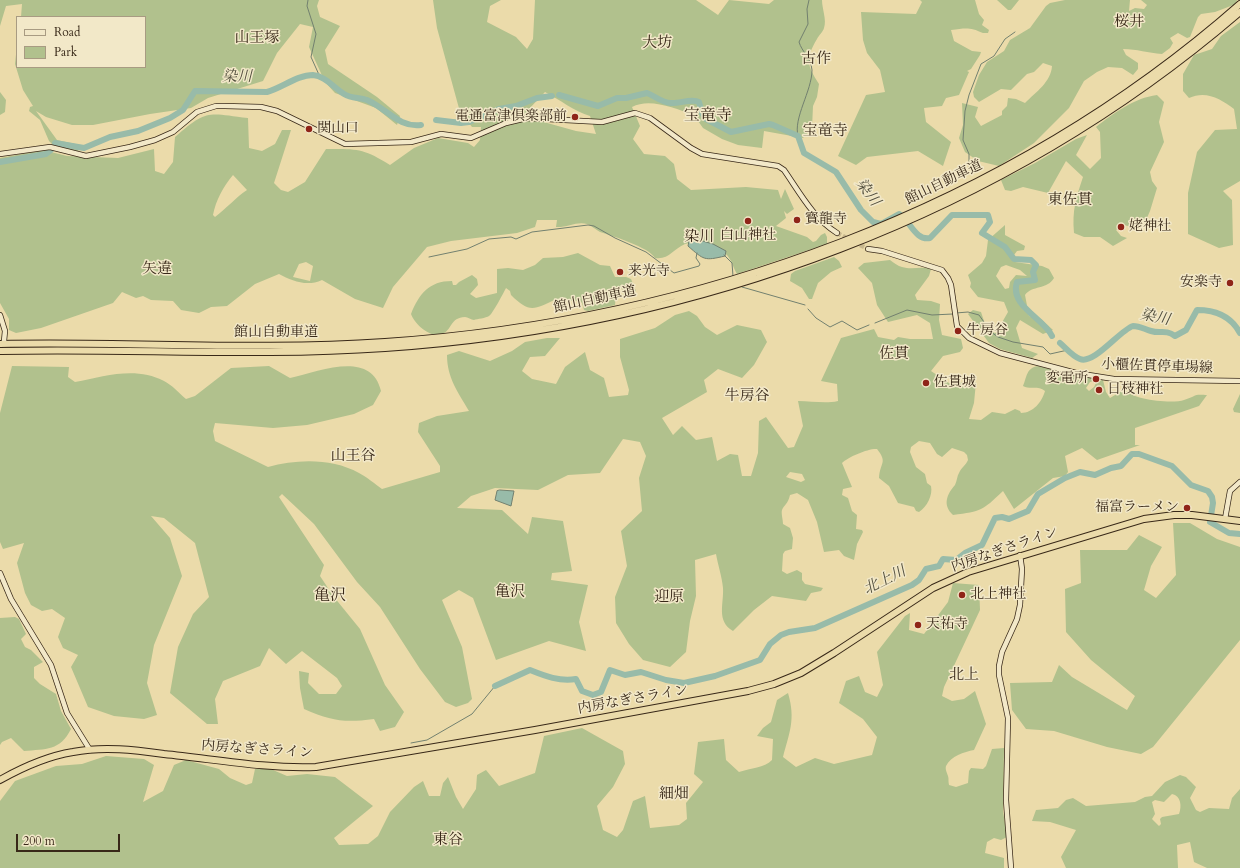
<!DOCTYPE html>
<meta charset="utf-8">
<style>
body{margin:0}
#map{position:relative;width:1240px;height:868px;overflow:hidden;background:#ebdbaa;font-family:Cardo,serif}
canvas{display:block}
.legend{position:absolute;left:16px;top:16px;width:130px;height:52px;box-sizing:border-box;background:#f2e8c8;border:1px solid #a89b82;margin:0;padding:5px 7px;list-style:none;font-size:12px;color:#382818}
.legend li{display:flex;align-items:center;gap:8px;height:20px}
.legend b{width:20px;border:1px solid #a89b82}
.scale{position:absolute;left:16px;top:834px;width:104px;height:18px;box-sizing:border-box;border:2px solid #382818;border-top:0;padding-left:5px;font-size:12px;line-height:14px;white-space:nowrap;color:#382818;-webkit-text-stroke:3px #f2e8c8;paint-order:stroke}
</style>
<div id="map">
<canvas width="1240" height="868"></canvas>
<ul class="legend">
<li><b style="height:5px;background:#f2e8c8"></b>Road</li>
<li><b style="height:11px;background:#b1c18d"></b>Park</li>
</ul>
<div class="scale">200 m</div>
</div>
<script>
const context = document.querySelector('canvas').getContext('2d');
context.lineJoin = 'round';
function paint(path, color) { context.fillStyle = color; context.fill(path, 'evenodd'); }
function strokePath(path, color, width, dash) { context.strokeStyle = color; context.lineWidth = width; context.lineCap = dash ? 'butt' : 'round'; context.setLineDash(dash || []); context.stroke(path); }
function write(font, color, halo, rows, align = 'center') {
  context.font = font + ' Cardo,"Noto Serif JP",serif'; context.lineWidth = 3; context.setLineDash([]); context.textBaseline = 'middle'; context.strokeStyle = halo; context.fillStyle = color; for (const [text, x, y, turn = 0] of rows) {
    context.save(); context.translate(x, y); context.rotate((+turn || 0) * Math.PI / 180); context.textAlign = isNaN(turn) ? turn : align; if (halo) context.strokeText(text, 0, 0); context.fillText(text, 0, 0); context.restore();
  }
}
const green = new Path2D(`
 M0 0H319L317 6 320 17 340 26 325 50 328 64 377 97 400 116 397 125 376 108 335 93 325 82 309 47 313 27 300 24 277 53 263 81 208 98 191 108 150 114 93 125H72L46 117 36 111 57 140 80 145 78 152 53 145 49 141 40 120 29 111 30 107 33 106 23 90 15 64 17 45V67H145V17H21L22 4 6 6 0 26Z
 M433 0H501L490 6 487 22 516 37 527 49 533 39 535 0H696L718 15 729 0 769 4 774 0H822C822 9 827 20 824 28 823 32 819 35 817 39 805 59 807 65 819 84L817 97 813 106 812 128 803 138 764 131 762 148 738 145 722 139 703 128 693 114C675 109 650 97 632 107L640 126 633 139 644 154 665 156 674 164 677 179 691 190 746 187 778 190 781 199 785 189 794 209 787 214 784 211 786 218 776 226 807 237 813 242 816 241 821 235 825 233 827 237V244L737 274C733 267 732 261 727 255 721 249 693 241 685 244 673 249 669 260 655 258 649 247 612 236 600 232 596 230 591 225 587 224 577 221 566 228 556 227L557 220H537L535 227 517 233 451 241 427 247 393 287 383 308 355 299 322 280C307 287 292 281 279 274L255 284 227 306 211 307 199 313 181 310 173 301 151 300 143 296 136 298 122 292 113 303 41 328 16 333 9 330V319L0 303V158L43 150 67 156 118 158 154 149 155 171 164 174 173 162 175 137C207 109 207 113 248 118L249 148 262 151 275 144 282 130H291L274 183 281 190 288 192 305 182 326 149C357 149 363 148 390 165L414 148 438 138 468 143 474 147 480 140 481 127H472L460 112 437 28ZM545 92C559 99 575 112 590 116L596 134 576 131 540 121 529 109ZM233 175 247 190C235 198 227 208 215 217L213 215C216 200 223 187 233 175ZM306 262 313 266 310 281 293 277 299 264Z
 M920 0H975L979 14 984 20 982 25 989 30 988 33H983C970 27 966 28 951 30L954 41 972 51 981 52 980 55 971 69 967 71 969 72 959 95 946 98 942 106 924 108 926 122 951 142 943 166 918 151 867 157 856 165 838 156 866 95 885 92 880 70 867 53 863 40 861 12 916 14 922 2Z
 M997 0H1019L1011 10H1008Z
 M1065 0H1130L1129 11 1135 8 1144 9 1147 5 1141 0H1237L1236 4 1215 12 1201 14 1198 17 1190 37 1187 38 1178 33 1170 38 1173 43 1170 48 1162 54C1148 53 1137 49 1123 49L1126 55 1138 63V69L1133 75 1122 68 1108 67 1097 72 1084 81 1069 108 1034 143 999 166 978 161 965 152 959 138 963 125 962 103 978 107 975 117 981 126 1002 115V111L1007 106 1008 98 1016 99 1025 103C1036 92 1051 82 1052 66L1043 63 1034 72 1027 74 1011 90 1001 89 979 102 974 97 973 92 979 75 987 62 1004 51 1010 40 1030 28 1046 6 1050 3Z
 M1240 22V181L1223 191 1232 200 1233 245 1219 248 1188 234V193L1197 152 1215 130 1237 129 1234 109C1221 99 1206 90 1189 98L1183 91V74L1194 55 1212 49 1221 36Z
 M0 92 6 100 5 112 0 115Z
 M1157 95 1164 102 1159 122 1164 142 1150 172 1152 181 1157 188 1150 211 1146 220H1142L1138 228 1123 225 1116 230 1121 236 1127 238 1113 246 1100 237H1084L1074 233C1072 210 1076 198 1083 177L1066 161 1048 193 1023 187 1011 191 1005 190 1001 180 1035 163 1076 139 1087 135 1076 155 1090 169 1101 158 1100 132 1096 127C1114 113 1134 98 1157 95Z
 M1005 225V235L1025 246 1024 250 1017 251 1011 259 1015 262 1042 266 1049 269 1054 278C1047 290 1032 285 1025 295L1029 316 1041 319 1053 330 1043 334 1020 320 1016 328 1022 348 1038 354 1032 358 1000 349 989 343 968 314 973 310 981 312 987 330 996 333 1008 312 1004 302 978 297 970 287 971 283 968 275 982 263 986 256 988 240ZM1006 265 1020 270 1027 276 1016 275 1010 282 1009 288 1005 289 996 276 1001 267Z
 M578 253 600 265 610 266 615 277H626L631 279 636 291 629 295H624L622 288 616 294 615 305 588 311 584 310 582 303 580 301H561L556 299C534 310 529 313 511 295L510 291 506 288C504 292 492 315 489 316 486 318 477 319 474 320 471 320 468 317 465 317 450 318 452 329 444 333 432 340 415 325 411 314 419 294 429 281 452 281L453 285H456L459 282 472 275 477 279 478 285 470 294 476 298 497 293V269L508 268 523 270 535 265 543 258 563 257Z
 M834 257 839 261 842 267 831 272 818 283 812 299H809L802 288 790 281 791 274 795 271Z
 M890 260C894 263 898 266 902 267 912 270 921 266 931 269L929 276 915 295 917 300 931 301 940 304 939 320 942 335 961 339 963 348 960 352 943 356 931 371 949 383 976 382 974 403 969 419 981 420 992 412 1005 414 1015 409 1020 411 1021 413C1033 413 1042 402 1045 391 1038 385 1030 390 1023 386 1027 377 1026 368 1038 366L1075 376 1096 378V380L1090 382 1086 388 1089 391 1094 387 1097 381 1103 380 1106 392 1110 398 1125 389C1130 400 1173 404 1184 400 1197 396 1192 394 1207 395L1199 406 1135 428V445H1140L1097 460 1082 448 1065 456 1068 472 1065 476 1053 478 1014 509 1003 491C982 511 982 511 953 515 942 505 947 494 955 485 957 481 957 476 959 473 961 468 966 465 968 460L967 455 964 452 952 448 942 457 937 454 930 443 919 441 911 447 910 452 916 467 925 474 927 483 931 486C933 495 927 507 919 512L916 511 914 507 898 503 889 486 879 478C880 462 888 463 877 449 869 448 848 457 842 463L852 487 843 489 842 495 848 498 852 511 857 515 856 529 862 530 863 532 857 544 854 560 844 556 839 550 824 552 817 522 808 500 797 493 790 495C788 504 784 505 782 510 781 513 783 520 783 524L790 528 793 538 792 549 785 551 783 554 782 571 787 574 797 570 802 573V580L805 584 823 588 821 591 811 593 806 601 772 596 754 610 733 631C716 621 724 604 723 588 722 577 718 565 716 554L695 560 696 596 690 621 686 652 670 667 643 660 629 644 616 623 615 597 627 566 621 531 642 511 639 478 646 456 640 442 623 439 600 473 568 475 538 490 495 488 471 496 457 508 502 510 528 534 532 517 563 521 572 571 552 573 551 580 588 585 579 622 586 651 549 641 496 660 473 598 459 590 442 600 462 647 472 699 468 703 456 707 445 702 420 669 380 607 357 582 314 524 282 494 279 497 324 565 320 576 334 597 360 629 385 685 404 712 395 727 380 731 374 719C344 723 332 721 304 709L300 688 299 671 309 673 308 683 319 694H336L342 686 337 678 302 651 286 664 269 648 260 666 223 681 215 699 218 724H207L170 693 178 647 193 614 209 597 195 543 164 518 151 516 170 538 182 576 154 645 147 683 157 715 144 719 114 716 88 707 71 667 78 655 63 648 58 637 65 618 52 609 42 611 31 605 25 593 17 563 24 543 3 549 0 542V413L12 366 69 367 68 377 75 382C105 376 136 366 164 381 172 385 179 393 186 399L195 396 231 368 269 366 290 378C319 372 371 349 381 391L373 405 354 414 307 425 273 428 215 423 213 431 215 441 268 467C297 459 332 458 359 473 367 477 375 484 382 489L440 472V466L418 432 419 423 437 416 469 411C458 392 447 378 447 355L459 351 490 361 512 351 525 342 547 338H560L545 356 530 357 522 371 532 379 556 384 565 367 585 352 590 370 604 378 609 397 628 395 629 390 620 357V339L655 328 675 315 689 311 697 316 705 327 717 335 737 325 761 330 767 342 754 365 742 378 718 369 704 380 707 392 662 418 673 435 682 426 696 440 712 437 717 461 730 454 738 455 742 476H751L758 453 759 421 766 417 788 448 794 447 803 426 798 401C812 401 825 404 838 401L837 384 821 381 841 338 874 329 878 337 894 340 898 337 910 339H933L930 323 917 315 888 322 877 305 872 283 858 268 864 263ZM790 472 802 474 805 480 801 482 786 477Z
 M1240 394V413L1234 412 1233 409Z
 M1173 523H1190L1217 539 1240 547V640L1153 747 1141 754 1107 747 1054 731 1026 729 1012 710 1010 683 1052 682 1059 665 1072 677 1127 710 1135 696 1091 660 1066 632 1065 589 1081 583 1080 550H1127L1139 535 1162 547 1151 566 1144 590 1156 598 1176 575Z
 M953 583 979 585 980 610 944 687 942 696 952 701 964 699 975 691 986 724 974 750C964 752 951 756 946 766 945 769 947 773 948 776 949 779 948 781 949 785L956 787 968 783 969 771 971 768 983 769 986 766 992 749 1004 748 1003 811 1007 837 1001 840 994 838 987 842 985 853 1004 858V868H0V801L15 781 56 766 82 764 106 756 144 759 154 765 143 802 163 791 174 765 186 760 219 769 230 778 246 785 252 783 255 769 266 767 287 776 307 774 335 777 373 806 334 838 339 845 368 844 378 836 390 812 414 787 423 781 429 796H440L443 783 448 777 456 797 463 809 476 789 477 775 486 770 499 786 535 773 544 736 582 728 623 751 625 764 613 787 597 806 603 830 617 837 623 830 633 801 645 796 650 828 679 825 687 819 686 803 703 782 694 774 698 742 724 739 726 760 739 772C751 768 764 768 772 760L773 739 757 736 763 728 771 722 777 700 788 693C796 720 789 733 783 757L796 767 815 758 834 764 872 755 877 737 863 719 839 703 846 681 859 676 865 692 877 697 883 685 877 652 905 616 910 613 909 630 924 634 948 602Z
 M15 617 19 619 26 634 21 639 25 647 31 650 43 662 34 667V678L40 684 56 694 61 711 71 729C60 751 46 749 24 751L11 738 2 742 0 745V618Z
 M1180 775 1186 777 1196 787 1190 798 1196 810 1200 812 1209 808 1229 809 1232 798 1240 789V868H1207L1194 862 1190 842 1177 845 1178 868H1066L1061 857 1076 830 1050 822 1032 821 1036 810 1058 808 1066 800 1073 798 1086 806 1135 802 1145 797 1152 796 1165 782ZM1172 794C1181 796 1182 806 1179 814L1162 817 1160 819 1161 824 1159 826 1152 819 1155 814 1152 802 1155 800 1164 802Z`);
const water = new Path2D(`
 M699 240 713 244 726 251 725 256C704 261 704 260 688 246L689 241Z
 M500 490 514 491 511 506 495 500 497 491Z`);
const stream = new Path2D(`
 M308 0 307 6 316 34 311 57 320 77
 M798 136C793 118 812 91 812 70 811 58 802 52 799 42L808 24 807 9 809 0
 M969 166V154L963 140 965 111 969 95 981 64 994 56 1005 39 1015 32
 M724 255 732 263 733 276
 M429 257 467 249 489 239 511 237 516 239 532 232 588 225 594 226 615 238 646 252 674 273 699 266 700 264 696 258 697 253
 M742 287 805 305
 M808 309 816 318 830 327 842 321 857 330 869 325
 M956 313 968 312 979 315 991 332 998 337 1013 342 1043 347 1050 354 1068 350
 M875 323 907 310 932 315 953 314
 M411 743 427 740 472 714 495 686`);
const river = new Path2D(`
 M559 95 598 106 617 98H626L647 93C655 96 662 103 671 103 679 104 692 98 699 102L702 113 706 119 731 132 769 124 773 125 798 136 804 153 836 172 861 210 873 222 881 224 899 214C910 220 915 241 930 238L952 215H988L990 222 982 233 1005 247 1014 259 1031 260 1036 265 1033 272 1035 280 1017 282C1009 306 1044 318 1052 336
 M436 120 461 123 469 122 499 109 516 106 537 98 552 96
 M55 143 84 148 110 137 138 131 170 118 183 110 195 91 267 92C282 88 297 75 313 75 325 76 334 88 344 94 352 99 359 97 367 100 386 108 399 128 421 125
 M0 162 46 154 51 150
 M1060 343C1066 348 1072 356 1080 359 1094 365 1120 330 1133 326 1140 326 1144 329 1151 331 1161 334 1165 329 1175 336L1186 330 1197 310C1215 310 1231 316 1240 333
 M495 686 530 670C545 676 560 682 576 679L582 691 593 695 601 692 610 670 625 675 641 672 666 680 684 683 715 676 760 660 770 644 781 635 789 632 815 628 912 585 919 580 926 569 939 566 943 559 956 560 965 553 982 545 995 518 1002 517 1009 519 1028 511 1038 494 1065 478 1080 472 1095 475 1111 468 1121 466 1132 454H1139L1172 466 1191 485 1208 491 1212 497 1213 503 1210 522 1229 533 1240 534`);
const secondaryTunnel = new Path2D(`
 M837 233 868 249`);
const secondary = new Path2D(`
 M0 154 50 147 86 156 130 147 155 140 173 132 197 112 216 106H225L261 107 277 111 345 144 411 142 441 134 471 138 506 123 527 118 602 122 635 113 650 118 691 148 702 154 778 166 784 170C800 193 813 218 837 233
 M868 249 882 251 942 270 948 278 951 285 957 326 969 338 1000 353 1076 373 1114 379 1240 381
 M0 315 5 331 4 341
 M1225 519 1230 491 1240 482
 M0 573 11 599 51 665 67 713 90 750
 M1011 868 1006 800 1008 718 999 675V666L1002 652 1017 619 1020 605 1022 569 1020 555`);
const highway = new Path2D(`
 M0 344C128 341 257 351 385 342 694 321 1006 210 1240 4
 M0 351C128 348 257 357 385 348 696 327 1002 217 1240 12
 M0 780C23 767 48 756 73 752 104 746 135 750 164 754 214 759 266 769 316 767L535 730 748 691 774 684 801 673 834 653 933 588 968 572 1144 519 1174 515H1192L1240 521`);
const markers = [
 [575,117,4,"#8f2418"],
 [309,129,4,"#8f2418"],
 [797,220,4,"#8f2418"],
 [748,221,4,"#8f2418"],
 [1121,227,4,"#8f2418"],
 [620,272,4,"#8f2418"],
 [1230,283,4,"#8f2418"],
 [958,331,4,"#8f2418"],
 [1096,379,4,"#8f2418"],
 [926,383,4,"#8f2418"],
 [1099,390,4,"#8f2418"],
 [1187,508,4,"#8f2418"],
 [962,595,4,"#8f2418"],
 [918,625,4,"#8f2418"]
];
const poiNames = [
 ["電通富津倶楽部前",567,117,"right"],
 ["関山口",317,129],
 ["寳龍寺",805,220],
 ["姥神社",1129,227],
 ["白山神社",748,236,"center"],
 ["来光寺",628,272],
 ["安楽寺",1222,283,"right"],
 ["牛房谷",966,331],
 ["変電所",1088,379,"right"],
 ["佐貫城",934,383],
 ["日枝神社",1107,390],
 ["福富ラーメン",1179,508,"right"],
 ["北上神社",970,595],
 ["天祐寺",926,625]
];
const streetNames = [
 ["館山自動車道",944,183,-26],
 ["館山自動車道",595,300,-12],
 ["館山自動車道",276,333],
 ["小櫃佐貫停車場線",1157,367,2],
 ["内房なぎさライン",1005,550,-19],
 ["内房なぎさライン",633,700,-10],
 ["内房なぎさライン",257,750,4]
];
const neighbourhoodNames = [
 ["桜井",1129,23],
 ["山王塚",257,39],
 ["大坊",657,44],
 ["古作",816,60],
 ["宝竜寺",825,132],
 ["東佐貫",1070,201],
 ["染川",699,238],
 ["矢違",157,270],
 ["佐貫",894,355],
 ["牛房谷",747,397],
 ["山王谷",353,457],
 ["亀沢",510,593],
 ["迎原",669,598],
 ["北上",964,676],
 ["細畑",674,795],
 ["東谷",448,841]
];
const waterNames = [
 ["染川",237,78],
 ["染川",867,193,53],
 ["染川",1155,318,11],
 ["北上川",885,581,-27]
];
const quarterNames = [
 ["宝竜寺",708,116],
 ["亀沢",330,596]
];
paint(green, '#b1c18d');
paint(water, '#98bba9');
strokePath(water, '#72806f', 1);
strokePath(stream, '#72806f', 1);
strokePath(river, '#98bba9', 6);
strokePath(secondaryTunnel, '#c7b78d', 4.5, [4.5, 2]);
strokePath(secondary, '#382818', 6);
strokePath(highway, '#382818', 8);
strokePath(secondary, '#f2e8c8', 4.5);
strokePath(highway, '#ebdbaa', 6);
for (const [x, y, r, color] of markers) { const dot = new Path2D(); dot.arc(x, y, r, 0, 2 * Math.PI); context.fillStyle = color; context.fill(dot); strokePath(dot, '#f2e8c8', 1.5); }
write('14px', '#382818', '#f2e8c8', poiNames, 'left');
write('14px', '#382818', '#f2e8c8', streetNames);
write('15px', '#382818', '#f2e8c8', neighbourhoodNames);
write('italic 15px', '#504d3c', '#f2e8c8', waterNames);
write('16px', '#382818', '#f2e8c8', quarterNames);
</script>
